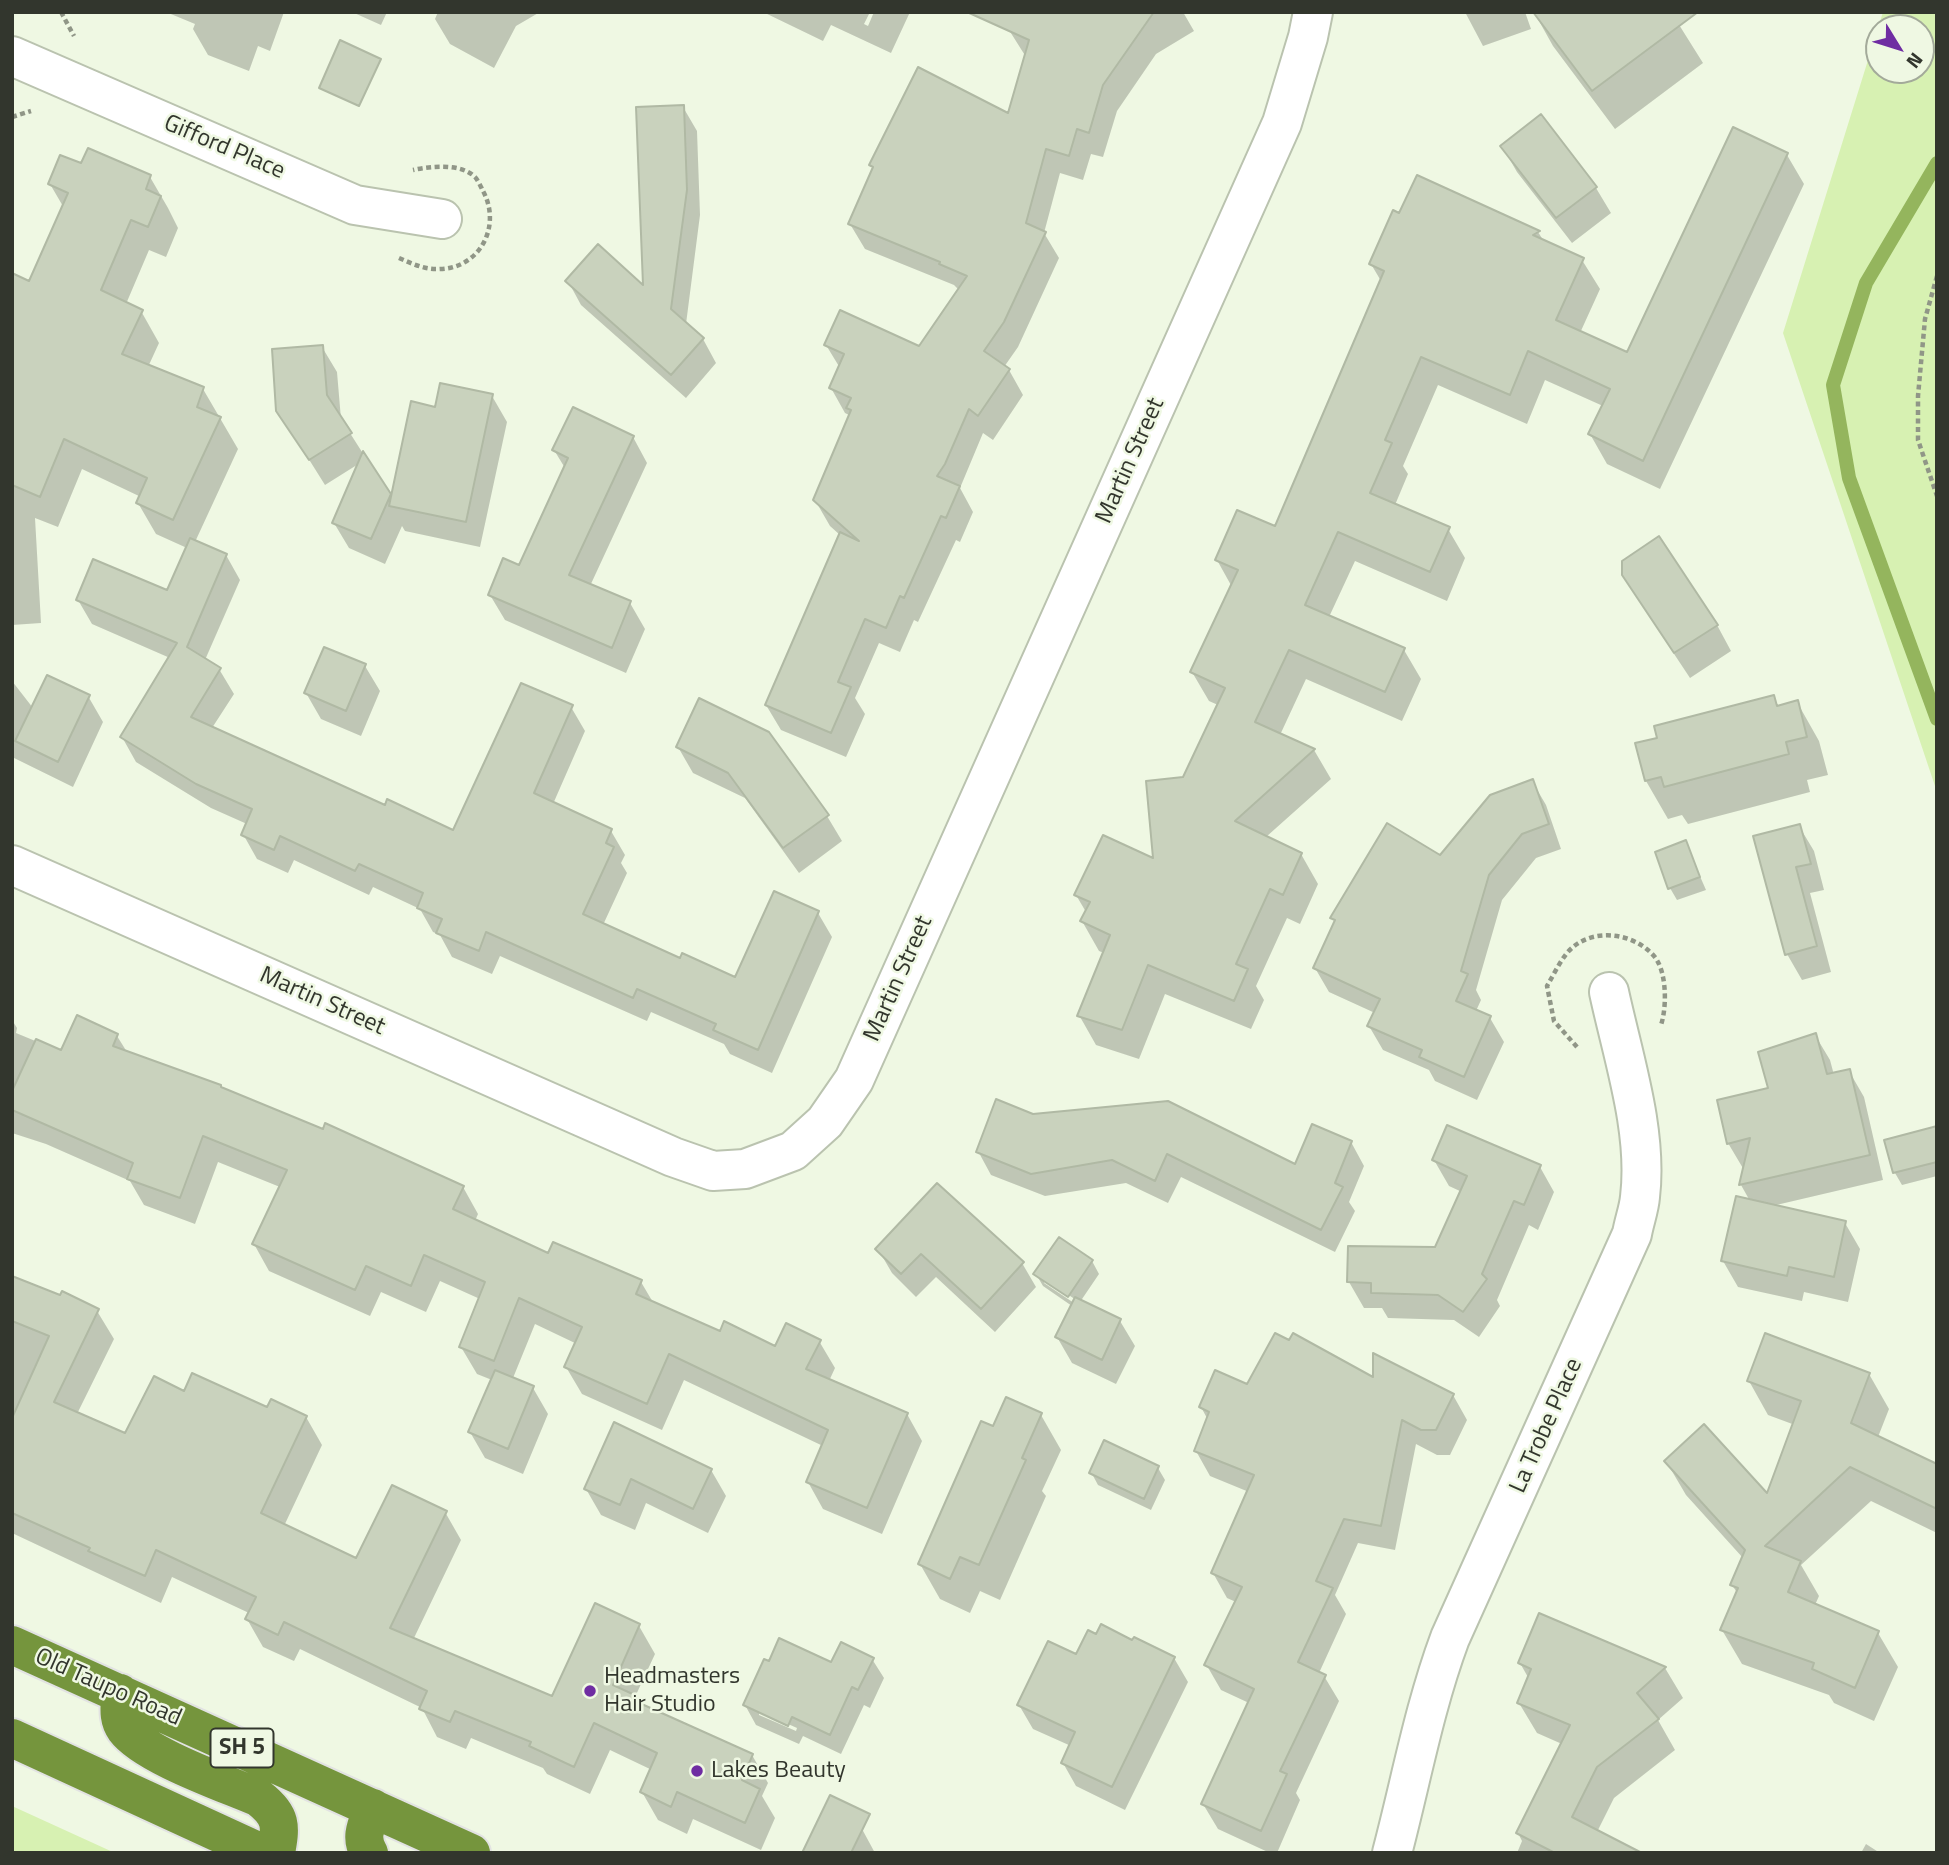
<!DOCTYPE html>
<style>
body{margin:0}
#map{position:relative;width:1949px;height:1865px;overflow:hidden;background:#eff8e3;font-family:"Titillium Web",sans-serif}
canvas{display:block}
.frame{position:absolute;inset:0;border:14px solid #32362d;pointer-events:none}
.north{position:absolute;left:1865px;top:14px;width:70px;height:70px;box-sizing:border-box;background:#eff8e3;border:2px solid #a3aa9a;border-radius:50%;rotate:128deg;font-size:19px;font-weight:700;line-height:28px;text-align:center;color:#32362d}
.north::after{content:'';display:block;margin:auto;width:24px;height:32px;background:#6f2da2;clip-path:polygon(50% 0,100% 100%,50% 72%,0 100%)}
</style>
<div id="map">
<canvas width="1949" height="1865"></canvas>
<div class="frame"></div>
<div class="north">N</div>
</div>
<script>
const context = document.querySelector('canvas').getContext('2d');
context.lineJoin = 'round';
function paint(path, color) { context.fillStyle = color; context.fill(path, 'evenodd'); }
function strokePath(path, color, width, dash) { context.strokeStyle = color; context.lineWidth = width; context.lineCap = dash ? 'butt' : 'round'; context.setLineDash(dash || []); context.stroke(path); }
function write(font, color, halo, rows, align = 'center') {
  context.font = font + ' "Titillium Web",sans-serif'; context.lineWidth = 5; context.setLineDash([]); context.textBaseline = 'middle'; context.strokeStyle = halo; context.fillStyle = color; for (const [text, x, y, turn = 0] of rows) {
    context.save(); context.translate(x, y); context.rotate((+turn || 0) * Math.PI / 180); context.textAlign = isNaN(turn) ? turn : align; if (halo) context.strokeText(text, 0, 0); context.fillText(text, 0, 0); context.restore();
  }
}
const green = new Path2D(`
 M1883 12H1937V792L1783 333ZM1879 28H1921V70H1879Z
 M12 1806 115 1853H12Z`);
const shadow = new Path2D(`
 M284 12 270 51 258 46 249 71 208 55 193 29 195 24 166 12Z
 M352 12H387L381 25Z
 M438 12H540L516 26 494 68 450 44 435 19Z
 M763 12H870L864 24 868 26 874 12H910L891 53 831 25 823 41Z
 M1097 12H1183L1194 31 1156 54 1117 111 1103 157 1091 154 1083 180 1060 173 1044 233 1059 258 1018 347 1004 367 1009 370 1023 395 993 440 983 433 960 488 973 512 960 542 956 540 918 622 914 620 900 652 879 643 855 698 865 714 846 757 781 730 766 705 840 535 830 526 815 500 851 416 845 413 831 388 840 368 826 345 920 348 959 290 954 285 865 249 850 224 873 170 871 165 1009 116 1026 57 1009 30Z
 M1465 12H1525L1531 29 1483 46Z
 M1534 12H1671L1703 63 1615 129 1553 46Z
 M683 107 697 131 700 215 686 324 703 339 716 363 686 398 581 305 568 281 645 289Z
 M1502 146 1596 188 1611 213 1572 243 1517 172Z
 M1787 155 1804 184 1660 489 1607 464 1590 434 1603 406 1545 380 1527 424 1438 385 1403 466 1408 474 1395 505 1448 529 1465 558 1447 601 1355 561 1329 617 1404 650 1421 679 1402 721 1306 679 1280 735 1314 750 1331 779 1266 837 1301 854 1318 884 1300 924 1287 918 1256 986 1264 1000 1251 1029 1165 994 1139 1059 1096 1045 1079 1015 1104 953 1099 951 1082 921 1086 912 1076 895 1155 861 1184 779 1218 705 1209 701 1192 672 1232 587 1217 560 1276 528 1381 281 1371 264 1538 232 1545 243 1582 260 1600 289 1580 333 1628 354Z
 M82 166 150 177 168 208 178 228 166 257 149 250 126 304 141 311 159 343 148 367 203 389 238 449 195 542 226 555 240 580 205 660 219 669 234 694 212 728 385 808 454 832 571 707 585 731 553 804 611 831 625 855 621 863 627 873 603 925 681 960 736 979 818 913 832 937 772 1073 730 1054 724 1044 651 1012 647 1021 500 956 492 974 452 957 440 935 433 932 420 909 373 887 369 895 294 860 288 873 257 859 243 834 247 824 211 808 136 762 122 737 170 658 92 624 78 600 168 592 187 548 156 534 138 503 141 497 82 469 58 527 35 518 41 623 12 625V354L30 283 64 208 50 184Z
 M322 347 337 372 341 419 392 499 436 409 492 396 507 422 480 547 405 531 402 526 385 564 349 548 334 523 360 463 325 485 278 410Z
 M633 437 647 463 590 586 630 603 645 629 626 673 505 620 490 595 520 567 565 468 554 450Z
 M1639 601 1717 625 1731 651 1690 678Z
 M365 666 380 691 361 736 321 719 306 693Z
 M12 681 33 708 88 696 103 722 73 787 12 757Z
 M1773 697 1779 707 1797 702 1819 741 1828 775 1807 780 1810 792 1688 824 1682 815 1668 819 1646 781 1659 739Z
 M678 747 827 816 842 841 799 873 745 798 693 773Z
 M1532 781 1546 805 1561 849 1536 858 1502 900 1476 990 1481 1000 1476 1011 1490 1018 1504 1042 1477 1100 1435 1081 1429 1070 1383 1050 1369 1026 1375 1013 1329 992 1315 968 1335 923 1332 918 1441 858Z
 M1799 826 1814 851 1824 890 1810 893 1831 972 1802 980 1787 954Z
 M1685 842 1706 890 1677 900 1670 888Z
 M12 1020 17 1028 16 1033 62 1052 117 1036 127 1052 463 1187 478 1214 475 1221 549 1255 641 1282 654 1304 721 1333 776 1348 819 1341 835 1368 829 1381 907 1414 922 1441 882 1534 823 1509 808 1482 823 1446 684 1380 662 1430 582 1394 566 1367 577 1344 535 1324 513 1378 533 1388 548 1414 523 1474 485 1458 470 1432 492 1380 477 1374 461 1347 480 1299 440 1281 426 1312 381 1292 370 1316 269 1271 254 1244 280 1187 218 1162 195 1224 144 1205 130 1181 46 1144 12 1133Z
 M1815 1035 1830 1060 1834 1075 1849 1071 1864 1097 1883 1180 1772 1206 1845 1223 1860 1249 1848 1302 1804 1292 1802 1301 1738 1287 1723 1261 1750 1201 1741 1185 1744 1170 1728 1143Z
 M1033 1116 1296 1166 1351 1142 1364 1166 1349 1202 1355 1211 1335 1252 1181 1177 1168 1203 1126 1183 1045 1196 991 1175 978 1151Z
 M1937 1128V1176L1902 1185 1895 1173 1886 1142Z
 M1434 1160 1540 1167 1554 1192 1538 1230 1529 1225 1497 1300 1500 1306 1479 1337 1454 1320 1388 1318 1382 1308H1364L1349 1282 1436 1249 1462 1192 1449 1186Z
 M878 1249 1022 1263 1036 1287 995 1332 936 1277 916 1297 892 1273Z
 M1092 1261 1099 1274 1080 1302 1120 1321 1135 1346 1116 1384 1072 1363 1057 1337 1072 1306 1043 1286 1036 1274ZM1044 1278 1076 1300 1074 1303 1044 1283Z
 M12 1278 97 1311 114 1339 77 1414 125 1435 185 1394 306 1417 322 1445 284 1526 357 1561 445 1512 461 1540 414 1638 553 1698 639 1626 655 1654 635 1697 640 1705 752 1755 768 1783 762 1796 775 1818 761 1850 693 1819 687 1834 658 1820 642 1792 652 1770 610 1750 590 1794 547 1774 543 1768 471 1738 466 1749 437 1737 422 1708 300 1649 294 1661 263 1647 247 1619 249 1613 172 1577 161 1603 12 1533Z
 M1869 1374 1889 1409 1878 1437 1937 1466V1533L1871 1501 1801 1565 1819 1596 1815 1605 1878 1633 1898 1667 1874 1721 1834 1703 1829 1695 1742 1664 1722 1630 1738 1594 1732 1585 1743 1558 1686 1495 1666 1461 1768 1496 1795 1425 1768 1415 1749 1381Z
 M1375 1380 1453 1395 1467 1420 1450 1455H1437L1416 1444 1395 1550 1358 1543 1335 1595 1346 1614 1319 1673 1324 1676 1339 1701 1296 1793 1300 1800 1277 1853H1270L1218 1829 1203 1804 1249 1703 1221 1690 1206 1664 1236 1602 1227 1598 1213 1573 1249 1492 1210 1476 1196 1451 1208 1420 1201 1407 1248 1386Z
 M1041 1415 1061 1450 1042 1491 1046 1496 1000 1600 980 1591 970 1613 940 1599 920 1564 994 1429Z
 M615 1424 711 1470 726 1496 708 1533 646 1503 635 1530 601 1515 586 1489Z
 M1158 1468 1165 1480 1151 1510 1098 1485 1091 1472Z
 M1540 1615 1665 1668 1683 1698 1658 1720 1675 1750 1614 1798 1597 1832 1638 1853H1517L1522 1841 1518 1833 1562 1744 1537 1733 1519 1703 1529 1679 1520 1663Z
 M1133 1642 1174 1658 1188 1682 1125 1810 1076 1786 1063 1763 1071 1746 1033 1729 1019 1705Z
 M872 1659 884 1678 870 1708 864 1705 841 1754 803 1736 799 1744 756 1725 745 1705 832 1665ZM759 1711 797 1728 796 1731 759 1715Z
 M862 1829 875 1853H804Z
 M1866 1844 1880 1853H1861Z`);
const stream = new Path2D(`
 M1937 163 1866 283 1833 385 1849 478 1937 719`);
const building = new Path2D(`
 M967 12H1154L1103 85 1089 133 1077 129 1069 156 1046 149 1026 223 1046 232 1004 322 984 351 1010 369 978 416 969 409 945 464 937 476 960 486 946 518 941 516 904 598 900 596 886 628 865 619 838 682 851 687 831 733 765 705 840 532 859 541 813 500 851 410 846 408 851 398 829 388 844 354 824 345 840 310 919 346 967 276 939 264 940 262 848 224 873 167 869 165 918 67 1008 113 1029 40Z
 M1533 12H1698L1592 91Z
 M340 40 381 59 359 106 319 88Z
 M684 105 687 190 671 309 704 338 671 375 565 281 598 244 643 285 636 107Z
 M1541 114 1597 187 1556 218 1500 146Z
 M1733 127 1788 153 1643 461 1588 434 1610 389 1528 351 1510 395 1421 357 1385 440 1392 443 1370 493 1450 527 1430 572 1338 532 1305 605 1405 648 1385 692 1289 650 1255 722 1315 749 1235 821 1302 853 1283 895 1270 889 1236 964 1248 969 1234 1001 1148 965 1122 1030 1077 1016 1110 935 1080 921 1090 902 1074 895 1103 835 1153 858 1146 781 1183 777 1225 688 1190 672 1238 570 1215 560 1237 510 1275 526 1384 271 1369 264 1393 210 1399 213 1417 175 1540 231 1533 235 1584 258 1556 320 1627 352Z
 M88 148 151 175 146 189 161 196 148 227 131 220 101 290 143 310 122 354 204 387 197 407 221 417 173 520 136 503 147 478 64 439 40 497 12 485V273L29 281 68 193 48 184 60 155 81 163Z
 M323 345 327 395 352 433 309 460 276 411 272 349Z
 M440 383 493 394 466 522 389 506 411 401 435 407Z
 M573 407 634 436 569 575 631 601 612 648 488 595 503 558 519 565 568 458 552 450Z
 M363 451 391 494 371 539 332 523Z
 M1659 536 1718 625 1674 653 1622 575V561Z
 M190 538 227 554 187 647 221 668 191 717 385 805 387 799 453 830 521 683 573 705 534 793 612 829 606 843 614 847 583 914 680 958 682 953 735 977 774 891 819 911 758 1050 713 1030 716 1024 637 989 633 998 486 932 479 951 436 933 442 919 417 908 423 893 359 864 355 871 280 836 274 850 241 835 252 809 196 784 120 737 177 643 76 600 93 559 167 590Z
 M324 647 366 664 346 711 304 693Z
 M47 675 90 695 58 762 15 741Z
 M1774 695 1777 706 1798 700 1807 737 1786 742 1789 754 1664 787 1661 777 1645 781 1635 743 1657 738 1654 726Z
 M699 698 769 732 829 815 783 848 728 773 676 747Z
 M1533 779 1549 824 1522 834 1489 875 1461 971 1468 974 1456 1001 1491 1016 1464 1077 1419 1057 1422 1050 1367 1026 1380 999 1313 968 1335 920 1330 918 1387 823 1440 855 1490 795Z
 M1800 824 1811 864 1796 867 1817 946 1785 955 1753 836Z
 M1686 840 1700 877 1668 889 1655 852Z
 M77 1015 118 1034 113 1046 221 1085V1087L323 1129 325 1123 464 1186 453 1209 548 1253 553 1242 642 1280 636 1294 720 1331 724 1321 775 1346 786 1323 821 1340 806 1369 908 1413 867 1508 806 1482 828 1430 669 1354 647 1404 564 1367 582 1327 519 1298 494 1361 459 1347 485 1282 424 1255 411 1286 366 1266 355 1290 252 1244 287 1170 203 1136 180 1198 127 1179 133 1163 12 1110V1091L36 1039 61 1050Z
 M1816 1033 1827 1074 1850 1069 1870 1155 1739 1185 1750 1138 1727 1144 1717 1100 1768 1088 1758 1052Z
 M996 1099 1033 1114 1168 1101 1295 1164 1312 1124 1352 1141 1335 1183 1343 1187 1321 1230 1167 1154 1155 1181 1112 1160 1031 1174 976 1152Z
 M1447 1125 1541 1165 1524 1205 1514 1201 1482 1274 1487 1279 1463 1312 1438 1295 1371 1293V1283L1347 1282 1348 1246 1435 1247 1467 1176 1432 1160Z
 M1937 1126V1162L1893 1173 1884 1140Z
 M937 1183 1024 1262 981 1309 921 1254 901 1274 875 1249Z
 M1736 1196 1846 1221 1834 1277 1789 1267 1787 1276 1721 1261Z
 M1059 1237 1093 1260 1068 1297 1033 1274Z
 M12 1276 60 1295 62 1291 99 1309 54 1402 125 1433 154 1376 184 1391 192 1373 267 1407 271 1399 307 1416 261 1513 356 1558 392 1485 447 1511 390 1628 552 1696 595 1603 640 1624 613 1685 637 1696 635 1701 753 1754 742 1780 760 1789 745 1823 677 1792 671 1807 640 1792 657 1753 594 1723 574 1767 529 1746 531 1742 455 1711 450 1722 419 1709 427 1691 284 1622 278 1635 245 1619 256 1597 156 1550 145 1576 88 1551 90 1548 12 1513V1418L49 1336 12 1321Z
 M1075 1297 1121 1319 1102 1360 1055 1337Z
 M1275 1333 1289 1340 1293 1333 1373 1377V1353L1454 1394 1436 1430H1421L1402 1420 1381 1526 1344 1519 1316 1581 1333 1588 1298 1662 1326 1675 1280 1771 1287 1774 1261 1831 1201 1804 1254 1689 1204 1665 1242 1587 1211 1573 1254 1475 1194 1451 1209 1412 1199 1407 1215 1370 1247 1384Z
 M1765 1333 1870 1373 1851 1423 1937 1464V1509L1850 1467 1765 1546 1801 1561 1788 1592 1879 1631 1855 1688 1812 1669 1814 1663 1720 1630 1738 1588 1730 1585 1745 1550 1664 1461 1704 1424 1767 1493 1801 1401 1747 1381Z
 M495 1370 534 1386 508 1449 468 1432Z
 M1006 1397 1042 1413 1022 1458 1026 1460 979 1565 960 1557 950 1579 918 1564 981 1421 993 1426Z
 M614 1422 712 1469 693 1509 631 1479 620 1505 584 1489Z
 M1104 1440 1159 1466 1144 1499 1089 1473Z
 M1539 1613 1666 1667 1637 1693 1659 1719 1597 1767 1572 1817 1642 1853H1555L1516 1833 1570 1725 1517 1703 1531 1669 1518 1663Z
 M1101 1624 1132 1640 1134 1637 1175 1657 1112 1787 1061 1763 1075 1732 1017 1705 1048 1641 1076 1654 1088 1630 1096 1634Z
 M779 1638 831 1662 841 1642 874 1658 858 1690 852 1687 830 1735 792 1717 788 1726 743 1705 764 1659 769 1661Z
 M830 1795 870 1814 851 1853H802Z`);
const path = new Path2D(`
 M61 12 74 36
 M12 117 31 111
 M399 258C413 264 425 270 440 269 480 268 502 226 483 191 481 187 478 180 475 177 461 163 431 166 413 170
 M1937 276 1925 319 1918 396V440L1937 496
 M1577 1047 1554 1021 1547 986C1553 976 1559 963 1567 953 1589 927 1632 931 1654 956 1667 971 1667 1007 1661 1025`);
const street = new Path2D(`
 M12 56 355 205 442 219
 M12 865 673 1157 713 1171 745 1169 793 1151 825 1122 854 1080 1282 123 1308 37 1313 12
 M1392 1853C1411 1781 1424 1708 1450 1638L1632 1234C1634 1222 1639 1209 1640 1197 1648 1131 1623 1057 1609 992`);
const highway = new Path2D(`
 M12 1645 471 1853
 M120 1693C120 1706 117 1718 125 1729 145 1756 227 1784 259 1798 282 1816 281 1826 276 1853
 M12 1738 262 1853
 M369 1853C359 1837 367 1824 373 1808`);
const markers = [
 [590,1691,7,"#6f2da2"],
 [697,1771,7,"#6f2da2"]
];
const shields = [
 [242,1748,63]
];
const shieldNames = [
 ["SH 5",242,1748]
];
const streetNames = [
 ["Gifford Place",224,148,23],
 ["Martin Street",1131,461,-66],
 ["Martin Street",899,979,-66],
 ["Martin Street",322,1002,24],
 ["La Trobe Place",1547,1426,-66],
 ["Old Taupo Road",108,1688,24]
];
const poiNames = [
 ["Headmasters",604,1677],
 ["Hair Studio",604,1705],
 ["Lakes Beauty",711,1771]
];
paint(green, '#d7f1b2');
paint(shadow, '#0003');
strokePath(stream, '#94b55d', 14);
paint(building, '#c9d2bd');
strokePath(building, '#b0b9a4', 2);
strokePath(street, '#bac3af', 42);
strokePath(highway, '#e2e3e2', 42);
strokePath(path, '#909687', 4.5, [5, 3.5]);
strokePath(street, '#fff', 38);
strokePath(highway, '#75953d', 38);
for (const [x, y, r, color] of markers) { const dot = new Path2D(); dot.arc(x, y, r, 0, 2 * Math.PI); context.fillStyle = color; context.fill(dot); strokePath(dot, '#eff8e3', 2.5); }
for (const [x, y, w] of shields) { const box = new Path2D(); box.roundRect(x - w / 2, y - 19.5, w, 39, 5); context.fillStyle = '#eff8e3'; context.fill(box); strokePath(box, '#32362d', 2); }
write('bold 23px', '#32362d', null, shieldNames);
write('24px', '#32362d', '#eff8e3', streetNames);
write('24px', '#32362d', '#eff8e3', poiNames, 'left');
</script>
